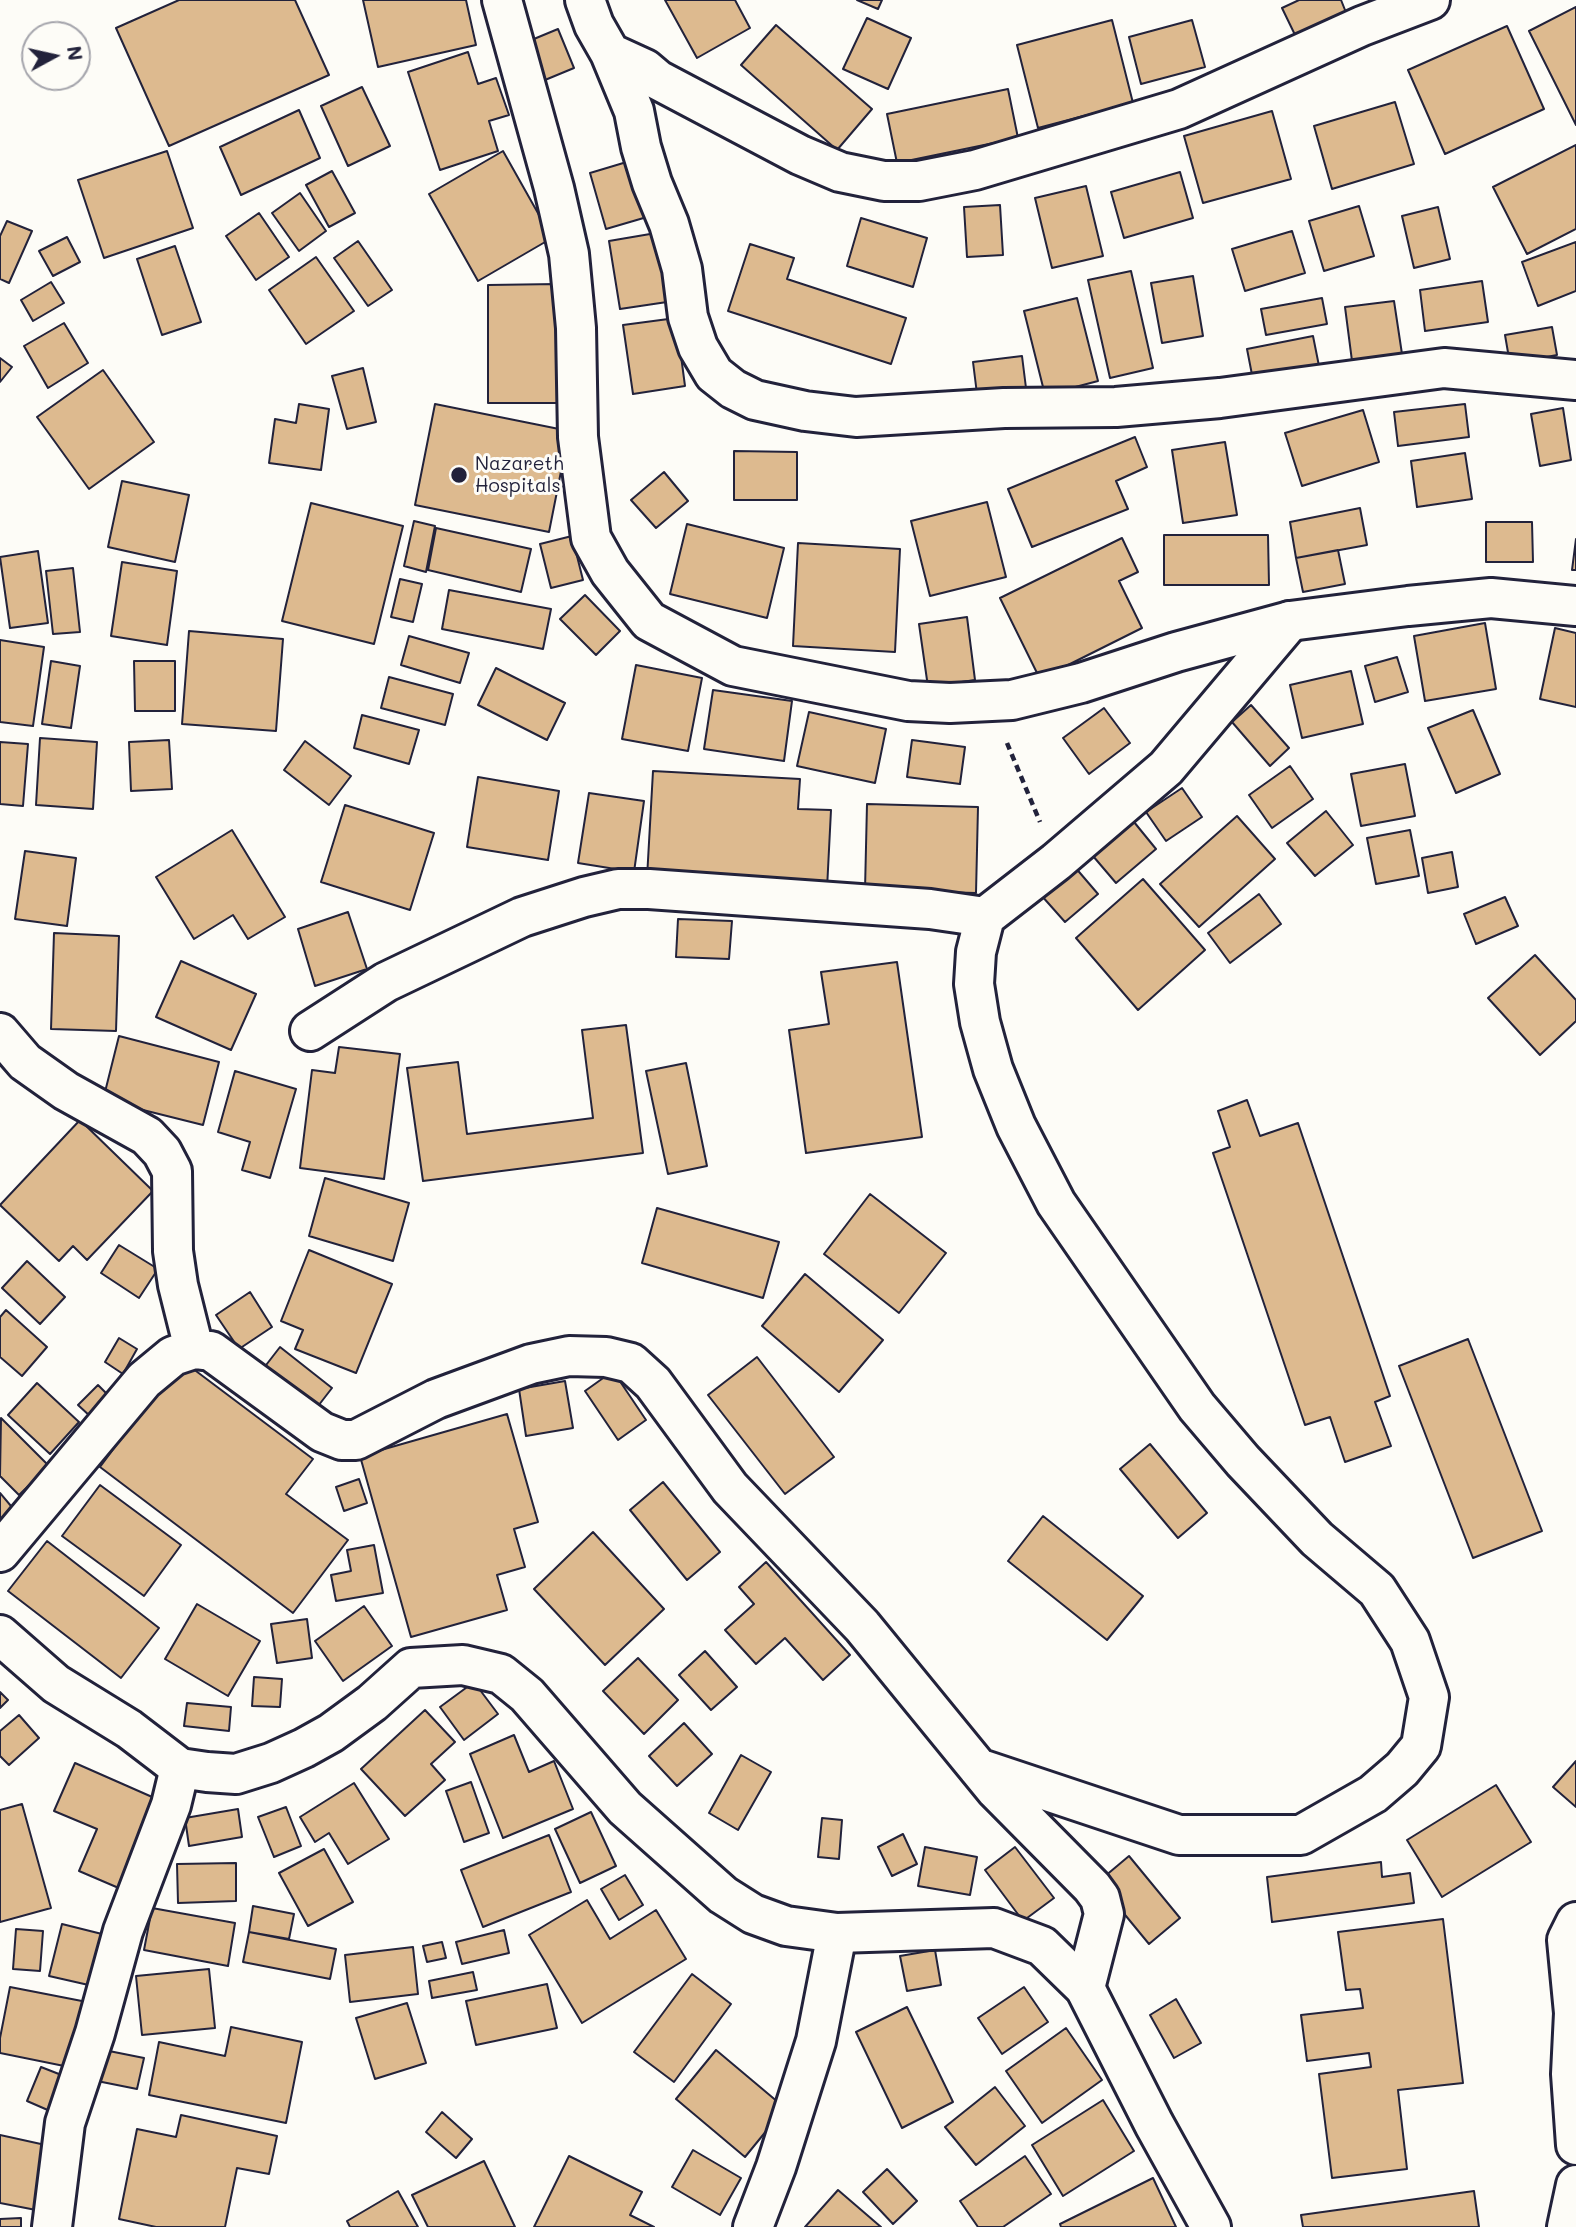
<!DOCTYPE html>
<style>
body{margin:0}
#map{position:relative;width:1576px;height:2227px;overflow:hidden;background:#fdfcf7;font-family:Mali,sans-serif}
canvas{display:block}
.north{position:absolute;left:21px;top:21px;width:70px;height:70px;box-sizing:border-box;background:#fdfcf7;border:2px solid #a5a5ac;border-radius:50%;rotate:82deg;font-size:19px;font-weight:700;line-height:28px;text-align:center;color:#22223b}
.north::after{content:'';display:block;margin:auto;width:24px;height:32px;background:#22223b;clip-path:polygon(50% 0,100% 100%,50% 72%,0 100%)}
</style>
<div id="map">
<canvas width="1576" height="2227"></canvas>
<div class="north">N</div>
</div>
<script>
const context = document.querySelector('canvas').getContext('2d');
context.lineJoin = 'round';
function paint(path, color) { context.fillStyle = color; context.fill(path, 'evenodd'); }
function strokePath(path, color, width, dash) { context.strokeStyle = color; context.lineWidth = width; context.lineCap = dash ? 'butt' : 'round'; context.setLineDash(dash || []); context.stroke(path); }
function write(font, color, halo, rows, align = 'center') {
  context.font = font + ' Mali,sans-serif'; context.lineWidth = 6; context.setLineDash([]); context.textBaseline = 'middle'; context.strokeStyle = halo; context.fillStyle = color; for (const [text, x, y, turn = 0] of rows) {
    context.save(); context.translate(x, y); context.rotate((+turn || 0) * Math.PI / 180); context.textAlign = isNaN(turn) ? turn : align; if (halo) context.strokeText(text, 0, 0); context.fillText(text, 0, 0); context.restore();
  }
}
const building = new Path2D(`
 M179 0H295L329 75 169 146 116 28Z
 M363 0H466L476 45 378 67Z
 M665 0H735L750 28 697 58Z
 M857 0H882L878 9Z
 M1299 0H1341L1347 15 1297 39 1282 8Z
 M1576 7V125L1529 31Z
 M867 18 911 38 888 89 843 69Z
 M1112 20 1133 103 1038 128 1017 45Z
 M1192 20 1205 67 1141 84 1129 37Z
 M776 25 872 109 837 150 741 65Z
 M1507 26 1544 109 1445 154 1408 70Z
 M558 29 574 68 545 80 529 41Z
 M468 52 478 84 496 78 509 115 489 121 498 151 440 170 408 72Z
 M362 87 390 146 348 166 321 106Z
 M1008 89 1018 138 897 163 887 114Z
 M1395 102 1414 164 1332 189 1314 126Z
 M299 110 320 158 241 195 220 147Z
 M1272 111 1291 179 1203 203 1184 136Z
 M1576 145V229L1527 254 1493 187Z
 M167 151 193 228 104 258 78 180Z
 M503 151 552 238 478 281 429 194Z
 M630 161 647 217 606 229 590 173Z
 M332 171 355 213 329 227 306 185Z
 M1180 172 1193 218 1124 238 1111 192Z
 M1086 186 1103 256 1052 268 1035 198Z
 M300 193 326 231 299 251 272 213Z
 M1000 205 1003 255 967 257 964 207Z
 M1359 206 1374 256 1324 271 1309 221Z
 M1438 207 1450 259 1414 268 1402 216Z
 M259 213 289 257 256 280 226 236Z
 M861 218 927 238 913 287 847 266Z
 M7 221 32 231 9 283 0 279V236Z
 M1292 231 1305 273 1245 291 1232 249Z
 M656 233 667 302 620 309 609 241Z
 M67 237 80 262 53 276 39 251Z
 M358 241 392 290 368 306 334 258Z
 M1576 242V291L1538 306 1522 262Z
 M750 244 794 258 787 279 906 318 891 364 728 311Z
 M175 246 201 322 162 335 137 259Z
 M316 257 354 311 306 344 269 290Z
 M1131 271 1153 368 1110 378 1088 280Z
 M1193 276 1203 336 1162 343 1151 283Z
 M1482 281 1488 322 1425 331 1420 290Z
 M51 282 64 303 33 321 21 300Z
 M557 284V403H488V285Z
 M1077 298 1098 381 1045 395 1024 311Z
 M1322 298 1327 324 1266 335 1261 309Z
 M1394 301 1402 354 1352 361 1345 307Z
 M676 318 685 386 633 394 623 325Z
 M64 323 88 363 48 388 24 346Z
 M1552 327 1557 355 1510 364 1505 335Z
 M1313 336 1320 371 1254 385 1247 349Z
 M1022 356 1027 396 978 402 973 362Z
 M0 358 12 367 0 382Z
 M363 368 376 422 347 429 332 376Z
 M103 370 154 442 89 489 37 417Z
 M299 404 329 409 321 470 269 463 275 419 296 423Z
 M435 404 569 431 549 532 415 505Z
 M1465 404 1469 437 1398 446 1394 412Z
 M1563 408 1571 460 1540 466 1531 414Z
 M1363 410 1379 462 1302 486 1285 433Z
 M1135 437 1147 467 1116 481 1128 509 1032 547 1008 489Z
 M1225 442 1237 515 1183 523 1172 450Z
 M734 451 797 452V500H734Z
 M1465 453 1472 499 1417 507 1411 461Z
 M664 472 688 501 656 528 631 500Z
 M122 481 189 495 175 562 108 547Z
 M987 502 1006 577 930 596 911 521Z
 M311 503 403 526 374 644 282 621Z
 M1360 508 1367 545 1296 558 1290 522Z
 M414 521 435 526 426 572 404 566Z
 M1486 522H1532L1533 562H1486Z
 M687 524 784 548 767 618 670 594Z
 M436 528 531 549 521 592 428 570Z
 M1164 535H1268L1269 585H1164Z
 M572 536 583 580 551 588 540 544Z
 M1122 538 1138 572 1119 581 1142 628 1040 679 1000 598Z
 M1576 539V570H1572Z
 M798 543 900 549 895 652 793 646Z
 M1338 550 1345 584 1303 592 1296 558Z
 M38 551 48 623 10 628 0 557Z
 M122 562 177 571 167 645 111 636Z
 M73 568 80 632 53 634 46 571Z
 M400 579 422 584 413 622 391 617Z
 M449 590 551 609 543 649 442 629Z
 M585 595 620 631 596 655 560 619Z
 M967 617 975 680 928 687 919 624Z
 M1485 623 1496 689 1425 701 1414 636Z
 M1555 628 1576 633V707L1540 699Z
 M189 631 283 639 276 731 182 724Z
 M409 636 469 653 460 683 401 665Z
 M0 640 44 647 33 726 0 722Z
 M1397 657 1408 692 1375 702 1365 666Z
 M51 661 80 666 71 728 42 724Z
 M134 661H175V711H135Z
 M636 665 702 678 688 751 622 739Z
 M496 668 565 703 547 740 478 705Z
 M1351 671 1363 724 1302 738 1290 685Z
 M389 677 453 694 445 725 381 708Z
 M713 690 792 701 784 761 704 749Z
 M1251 705 1289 748 1270 766 1232 722Z
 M1104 708 1130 743 1089 774 1063 738Z
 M1473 710 1500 774 1456 793 1428 728Z
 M809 712 886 729 875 783 797 766Z
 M362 715 419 730 409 764 354 748Z
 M40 738 97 742 93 809 36 805Z
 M169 740 172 789 131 791 129 742Z
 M912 740 965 747 960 784 907 777Z
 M305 741 351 776 329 805 284 770Z
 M0 742 28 744 23 806 0 804Z
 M1405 764 1415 816 1361 826 1351 774Z
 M1290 766 1313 799 1272 828 1249 795Z
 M653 771 800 779 798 809 831 810 827 889 647 878Z
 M478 777 559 791 548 860 467 847Z
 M1182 788 1202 817 1166 841 1146 812Z
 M589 793 644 801 634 872 578 863Z
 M867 804 978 807 976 893 865 890Z
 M345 805 434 833 410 910 321 882Z
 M1326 811 1353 845 1315 876 1287 843Z
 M1237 816 1275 859 1199 927 1160 884Z
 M1134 822 1156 849 1116 883 1093 856Z
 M232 830 285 917 248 939 233 915 194 939 156 877Z
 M1410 830 1419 876 1376 884 1367 838Z
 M25 851 76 858 67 926 15 919Z
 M1452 852 1458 887 1428 893 1422 858Z
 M1074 866 1098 894 1065 922 1041 895Z
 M1143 879 1205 950 1138 1010 1076 938Z
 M1259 894 1281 924 1230 963 1208 933Z
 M1505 897 1518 926 1476 944 1464 914Z
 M348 912 367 969 315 986 298 929Z
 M678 919 732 921 729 959 676 957Z
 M54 933 119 936 116 1031 51 1029Z
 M1535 955 1576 1000V1021L1540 1055 1488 998Z
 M181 961 256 994 231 1050 156 1017Z
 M897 962 922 1137 806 1153 789 1030 829 1024 821 972Z
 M626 1025 643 1153 423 1181 407 1068 458 1062 467 1134 593 1118 582 1030Z
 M119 1036 219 1062 203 1125 103 1100Z
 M339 1047 400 1054 384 1179 300 1168 312 1070 335 1073Z
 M686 1063 707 1166 668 1174 646 1071Z
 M235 1071 296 1089 270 1178 242 1170 250 1142 218 1132Z
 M1247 1100 1260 1136 1298 1123 1390 1396 1375 1402 1391 1446 1345 1462 1330 1417 1305 1425 1213 1153 1230 1147 1218 1111Z
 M80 1120 153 1191 87 1260 73 1246 59 1261 0 1205Z
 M325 1178 409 1203 393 1261 309 1236Z
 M870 1194 946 1253 899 1313 824 1254Z
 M657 1208 779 1242 763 1298 642 1263Z
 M119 1245 158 1269 139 1298 101 1273Z
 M309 1250 392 1284 356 1373 295 1349 303 1330 281 1321Z
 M27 1261 65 1297 40 1324 2 1288Z
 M805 1274 883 1340 839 1392 762 1326Z
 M250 1292 272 1327 239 1349 216 1315Z
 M6 1310 47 1347 22 1376 0 1357V1317Z
 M119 1338 137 1349 123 1374 105 1362Z
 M1468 1339 1542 1531 1473 1558 1399 1366Z
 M280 1347 332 1388 315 1410 263 1369Z
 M757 1357 834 1457 785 1494 708 1395Z
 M180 1359 313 1459 286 1494 348 1540 293 1613 100 1467Z
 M613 1371 646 1420 618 1440 585 1391Z
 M565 1381 573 1428 526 1436 519 1389Z
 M37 1383 79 1422 50 1454 8 1415Z
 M98 1385 110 1397 91 1417 78 1405Z
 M507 1414 538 1522 514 1529 525 1567 497 1575 507 1610 411 1637 360 1456Z
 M1 1418 49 1466 19 1495 0 1476Z
 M1150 1444 1207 1513 1178 1538 1120 1469Z
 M359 1479 367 1503 344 1511 336 1487Z
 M663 1482 720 1552 687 1580 630 1510Z
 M100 1485 181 1545 144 1596 62 1536Z
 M0 1493 16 1512 0 1525Z
 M1043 1516 1143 1596 1107 1640 1008 1561Z
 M593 1532 664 1609 605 1665 534 1589Z
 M47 1541 159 1628 121 1678 8 1591Z
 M374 1545 383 1593 336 1601 331 1575 351 1571 347 1550Z
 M766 1562 850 1655 823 1680 785 1638 756 1664 725 1630 754 1604 739 1587Z
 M197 1604 260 1641 228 1696 165 1659Z
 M364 1606 392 1646 343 1681 315 1641Z
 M307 1619 312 1658 277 1663 271 1624Z
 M705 1651 737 1687 711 1710 679 1675Z
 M638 1658 678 1700 644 1734 603 1691Z
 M254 1677 282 1679 280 1707 252 1706Z
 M474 1682 498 1714 464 1740 440 1707Z
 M0 1692 8 1700 0 1708Z
 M187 1703 231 1707 229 1731 184 1726Z
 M425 1710 455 1742 431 1764 445 1780 405 1816 361 1769Z
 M19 1715 39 1738 9 1765 0 1756V1731Z
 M684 1723 712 1754 677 1786 649 1756Z
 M514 1735 529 1772 554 1761 573 1809 503 1838 470 1754Z
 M741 1755 771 1772 738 1830 709 1813Z
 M1576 1761V1807L1553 1787Z
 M75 1763 159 1800 121 1889 79 1871 97 1829 54 1811Z
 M471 1782 489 1833 464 1842 446 1791Z
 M354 1783 389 1839 348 1864 329 1833 315 1842 300 1817Z
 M1496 1785 1531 1842 1442 1897 1407 1840Z
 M22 1804 51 1908 0 1922V1810Z
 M286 1807 301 1846 274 1857 258 1817Z
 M238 1809 242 1837 189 1846 185 1818Z
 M591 1812 616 1866 580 1883 555 1829Z
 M822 1818 842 1820 839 1859 818 1857Z
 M903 1834 917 1864 892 1876 878 1847Z
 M549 1835 571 1892 483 1927 461 1870Z
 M925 1847 977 1857 970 1895 918 1886Z
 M1015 1847 1054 1898 1023 1921 985 1870Z
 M324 1849 353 1902 308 1926 279 1873Z
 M1129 1856 1180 1918 1149 1944 1098 1882Z
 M1381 1862 1382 1877 1410 1873 1414 1903 1272 1922 1267 1877Z
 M236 1863V1901L178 1903 177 1864Z
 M625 1875 643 1905 619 1920 601 1889Z
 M587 1900 610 1939 656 1910 686 1959 582 2023 529 1935Z
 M253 1906 294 1914 289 1939 249 1932Z
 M152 1908 235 1923 228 1966 144 1950Z
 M1443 1919 1463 2083 1398 2090 1407 2169 1332 2178 1319 2074 1371 2067 1369 2053 1307 2061 1301 2015 1363 2008 1360 1989 1346 1990 1338 1932Z
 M62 1924 106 1935 93 1986 49 1976Z
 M16 1929 43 1931 40 1971 13 1969Z
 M504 1930 509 1953 462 1964 456 1942Z
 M249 1932 336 1949 330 1979 243 1962Z
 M442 1942 446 1958 427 1962 423 1946Z
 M413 1947 418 1994 350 2002 345 1955Z
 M935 1950 941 1985 907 1991 900 1956Z
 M209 1969 215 2028 142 2035 136 1976Z
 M473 1972 477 1990 432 1998 429 1981Z
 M692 1974 731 2004 674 2082 634 2052Z
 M547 1984 557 2028 476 2045 466 2001Z
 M10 1987 87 2002 74 2068 0 2053V2038Z
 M1024 1987 1048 2022 1002 2054 978 2018Z
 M1176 1999 1201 2043 1174 2058 1150 2015Z
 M407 2003 426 2063 375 2079 356 2018Z
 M907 2007 953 2102 902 2128 856 2032Z
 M231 2027 302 2042 286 2123 149 2095 159 2042 225 2056Z
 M1066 2028 1102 2080 1042 2123 1006 2071Z
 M99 2049 144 2058 137 2089 92 2080Z
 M716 2050 785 2108 745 2157 676 2099Z
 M41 2067 64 2076 50 2111 27 2101Z
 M995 2087 1025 2126 976 2165 945 2127Z
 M1103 2100 1134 2151 1063 2196 1032 2145Z
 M442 2112 472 2139 456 2158 426 2132Z
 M181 2115 277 2136 269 2174 237 2168 225 2227H156L119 2219 137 2129 176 2137Z
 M0 2135 50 2146 36 2210 0 2203Z
 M693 2150 741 2178 720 2215 672 2187Z
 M569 2156 642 2192 630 2215 654 2227H534Z
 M1025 2156 1051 2194 1003 2227H978L960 2201Z
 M484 2161 515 2227H428L412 2195Z
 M887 2169 917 2201 893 2224 863 2192Z
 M1153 2178 1176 2227H1061L1060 2224Z
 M838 2190 881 2227H805Z
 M398 2191 418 2227H350L347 2221Z
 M1474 2191 1479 2227H1303L1301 2215Z
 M21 2218V2227H0V2219Z`);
const path = new Path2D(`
 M1007 743 1040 822`);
const street = new Path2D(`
 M585 0 594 25 610 53 645 69 658 80 800 155 840 172 884 181H919L975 170 1179 109 1362 26 1430 0
 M610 53 634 111 641 147 652 183 669 224 682 269 688 317 698 347 714 374 733 389 755 400 805 411 856 417 1004 408 1116 407 1220 398 1444 368 1576 380
 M310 1031 386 982 522 917 584 897 618 889H649L930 909 985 917
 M0 1033 25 1062 66 1091 147 1136 162 1152 172 1171 173 1251 178 1285 194 1349
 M0 1552 144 1380 173 1356 194 1349 211 1351 322 1432 342 1440H356L436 1399 531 1364 569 1356 606 1357 631 1363 653 1383 730 1488 862 1626 996 1790 1092 1887 1100 1898 1104 1914 1085 1988
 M978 1768 1179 1835H1301L1373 1794 1402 1769 1421 1746 1429 1697 1410 1641 1377 1590 1317 1539 1243 1461 1197 1407 1056 1203 1016 1126 993 1069 980 1022 974 984 976 952 985 917 1056 862 1166 768 1290 621
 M52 2227 65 2123 95 2033 123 1931 171 1805 180 1768
 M753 2227 776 2167 816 2041 837 1933`);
const primary = new Path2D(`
 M502 0 554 188 569 254 576 328 578 437 591 538 610 572 649 621 733 666 908 701 950 703 1012 700 1081 683 1176 652 1290 621 1408 606 1491 598 1576 606
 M0 1635 56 1684 129 1729 180 1768 207 1772 236 1774 271 1763 304 1748 331 1733 372 1703 411 1668 463 1665 501 1674 527 1695 625 1808 723 1895 753 1914 786 1926 837 1933 994 1928 1042 1946 1085 1988 1154 2124 1211 2227
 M1576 1922 1567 1940 1574 2013 1571 2074 1576 2145
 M1567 2227 1576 2185`);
const markers = [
 [459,475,9,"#22223b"]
];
const poiNames = [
 ["Nazareth",475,464],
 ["Hospitals",475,486]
];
paint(building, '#ddba8f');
strokePath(building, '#22223b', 2);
strokePath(street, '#22223b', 44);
strokePath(primary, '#22223b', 44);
strokePath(path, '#22223b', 4.5, [7, 5]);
strokePath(street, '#fdfcf7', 38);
strokePath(primary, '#fdfcf7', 38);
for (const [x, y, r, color] of markers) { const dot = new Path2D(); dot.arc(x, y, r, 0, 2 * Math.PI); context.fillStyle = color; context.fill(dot); strokePath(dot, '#fdfcf7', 2.5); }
write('19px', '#22223b', '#fdfcf7', poiNames, 'left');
</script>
